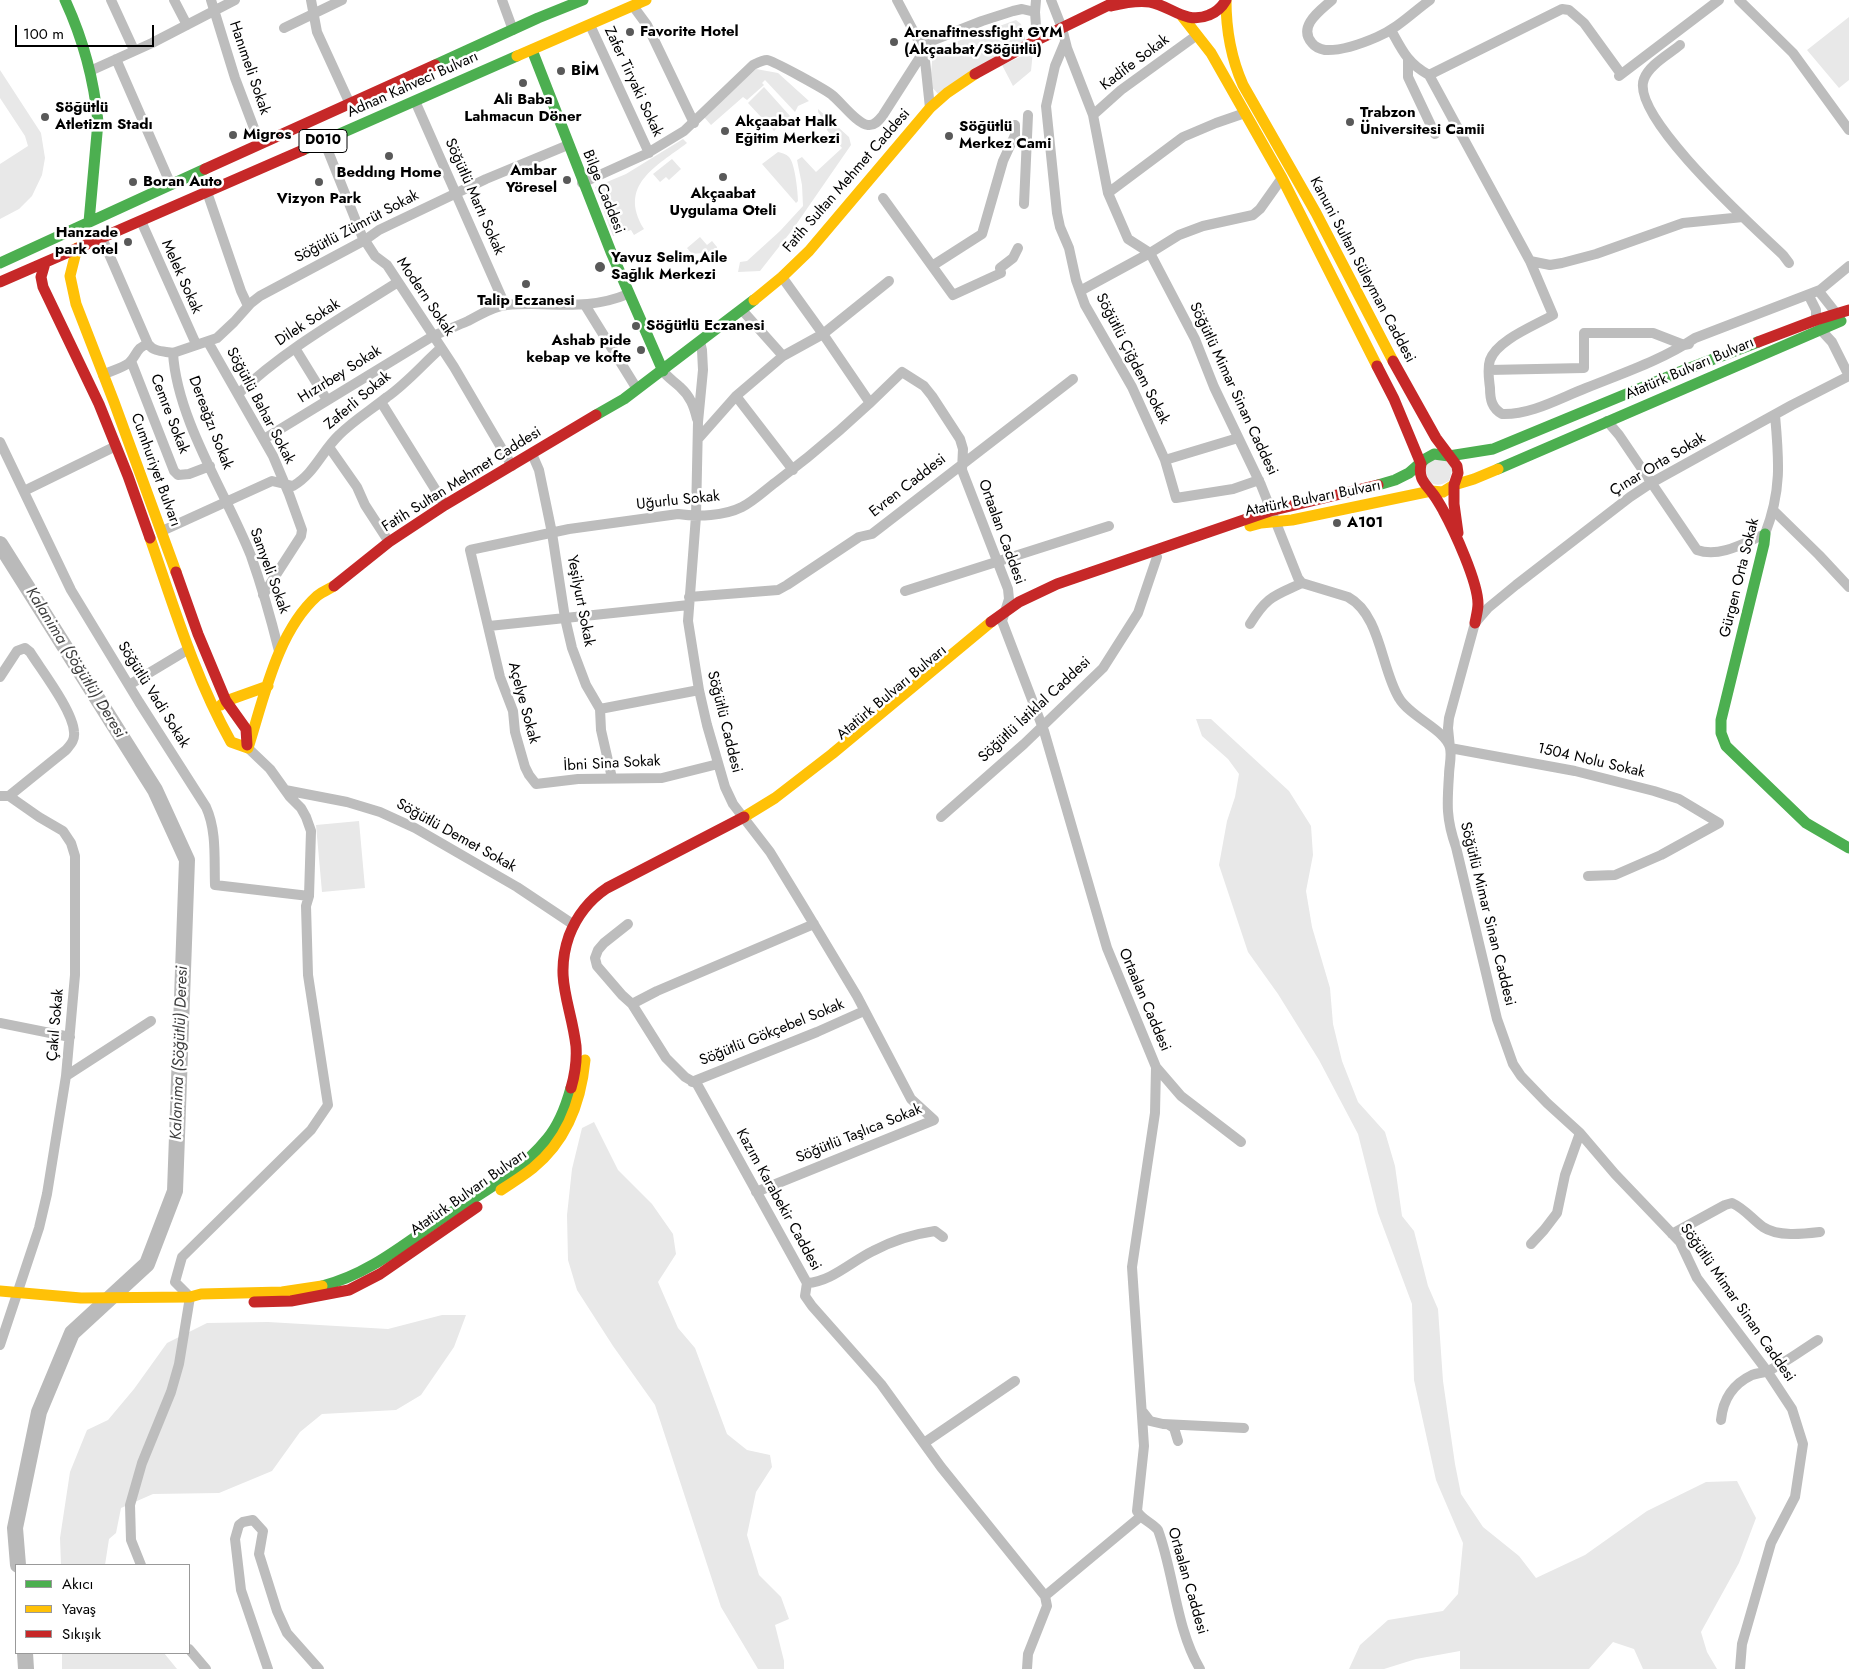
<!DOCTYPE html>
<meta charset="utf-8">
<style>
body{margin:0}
#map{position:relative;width:1849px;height:1669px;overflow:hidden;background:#fff;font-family:Jost,sans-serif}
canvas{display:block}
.legend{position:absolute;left:15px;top:1564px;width:175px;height:90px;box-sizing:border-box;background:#fff;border:1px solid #999;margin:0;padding:6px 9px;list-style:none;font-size:15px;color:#000}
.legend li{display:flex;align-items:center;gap:10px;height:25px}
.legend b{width:25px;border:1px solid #999}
.scale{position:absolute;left:15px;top:25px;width:139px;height:22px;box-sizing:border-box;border:2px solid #000;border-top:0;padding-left:6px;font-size:15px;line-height:18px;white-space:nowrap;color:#000;-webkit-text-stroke:4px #fff;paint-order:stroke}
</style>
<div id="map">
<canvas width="1849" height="1669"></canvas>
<ul class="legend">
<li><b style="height:6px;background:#4caf50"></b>Akıcı</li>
<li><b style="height:6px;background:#ffc107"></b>Yavaş</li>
<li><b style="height:6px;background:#c62828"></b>Sıkışık</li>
</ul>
<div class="scale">100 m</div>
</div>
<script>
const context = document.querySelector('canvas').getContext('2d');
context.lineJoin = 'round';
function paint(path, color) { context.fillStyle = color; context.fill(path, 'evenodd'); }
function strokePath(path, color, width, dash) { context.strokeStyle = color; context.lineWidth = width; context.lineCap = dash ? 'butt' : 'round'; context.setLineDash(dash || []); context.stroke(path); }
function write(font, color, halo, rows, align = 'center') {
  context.font = font + ' Jost,sans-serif'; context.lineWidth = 5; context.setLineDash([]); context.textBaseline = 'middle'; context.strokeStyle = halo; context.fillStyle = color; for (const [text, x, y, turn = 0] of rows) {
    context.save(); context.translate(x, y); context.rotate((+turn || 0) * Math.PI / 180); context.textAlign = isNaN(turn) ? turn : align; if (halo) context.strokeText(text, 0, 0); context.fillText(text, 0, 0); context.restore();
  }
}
const green = new Path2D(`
 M1849 17V80L1839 88 1807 50Z
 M1016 20 1021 24 1026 42 938 94 930 85 933 50Z
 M1033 51 1031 71 1013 86 1002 65Z
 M756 69 778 73 809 101 798 106 795 112 765 80 762 83 764 85 747 100 743 97 711 125 704 117Z
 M0 70 41 133 45 158 42 175 32 196 19 209 0 219V164L28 146 25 136 0 98Z
 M764 87 790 116 774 131 748 103Z
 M818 109 849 137 851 145 793 229 760 271 738 272 740 262 747 261 780 231 803 206 802 185 797 160 802 157 816 172 842 148 827 130 828 126 818 112Z
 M683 139 687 143C657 166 617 185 644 229L634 235 631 230 613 236 595 187 626 174Z
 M778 152C782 153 786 154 789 157 795 163 798 193 798 201L796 203 762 164Z
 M672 159 681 169 669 180 666 177 660 182 653 174Z
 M700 237 707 245 712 241 717 247 716 251 722 258 718 259 712 252 692 254 687 248Z
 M1441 456 1453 468 1449 481C1441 485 1436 487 1429 481L1425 469 1426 464Z
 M1196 719H1211L1289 791 1311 826 1313 855 1306 891 1312 927 1330 988 1333 1024 1342 1061 1358 1102 1385 1132 1395 1166 1402 1216 1414 1231 1428 1286 1438 1309 1443 1381 1455 1464 1461 1494 1483 1527 1519 1556 1536 1578 1585 1555 1647 1511 1706 1482 1737 1481 1756 1518 1739 1563 1701 1632 1707 1652 1717 1669H1643L1634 1649 1613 1642 1589 1669H1460V1651L1416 1659 1384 1669H1349L1360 1645 1388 1620 1443 1611 1458 1594 1463 1543 1436 1480 1414 1380 1412 1304 1378 1213 1358 1134 1319 1060 1278 994 1248 952 1219 865 1227 821 1235 797 1239 774 1228 759 1202 736Z
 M359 821 365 888 322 892 316 825Z
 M594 1122 618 1170 652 1204 673 1234 676 1254 658 1282 678 1328 695 1348 727 1434 747 1450 770 1455 772 1467 756 1492 747 1535 759 1575 781 1597 789 1619 775 1625 784 1661V1669H758L721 1607 655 1405 613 1346 577 1290 568 1260 567 1215 572 1169 582 1128Z
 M442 1315H466L454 1347 421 1395 396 1410 322 1414 300 1432 272 1471 219 1493 153 1494 121 1508 116 1533 109 1539 105 1565H61L60 1538 70 1472 87 1430 108 1420 134 1389 167 1343 207 1323 268 1322 388 1329Z
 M62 1653H164L177 1669H62Z`);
const river = new Path2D(`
 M0 544 155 790 187 860 175 1191 147 1264 72 1333 39 1412 15 1528 18 1565
 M25 1653 26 1669`);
const street = new Path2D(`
 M111 0 134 50
 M174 0 187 25
 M211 0 235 78 260 144
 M311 0 317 32 350 104
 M502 0 513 30
 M897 0 924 51 930 108
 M1036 0 1035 12 1037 40
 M1051 0 1062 28 1067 48 1093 115 1108 193 1128 239 1150 253 1195 339 1214 387 1261 485 1298 578 1302 583 1348 597C1381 615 1381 669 1399 698 1410 717 1446 730 1450 748 1452 756 1449 767 1449 775 1447 804 1446 819 1456 847L1497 1019 1513 1064 1521 1076 1547 1103 1580 1133 1615 1174 1680 1242 1697 1278 1767 1371 1792 1409 1803 1444 1795 1497 1771 1543 1742 1644 1740 1669
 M1332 0C1321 10 1297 26 1312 43 1315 47 1320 49 1325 50 1342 51 1361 44 1377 37 1398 28 1412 13 1430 0
 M1739 0 1793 53 1849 130
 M633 6 647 25 694 123
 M590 25 649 153
 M284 28 342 0
 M1391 30C1402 50 1408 64 1429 75L1530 261 1553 315C1534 326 1497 340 1490 360 1487 369 1489 379 1490 388 1490 400 1492 408 1502 414 1531 415 1560 398 1586 388 1623 373 1662 360 1695 338L1820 290 1849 266
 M1065 42 1055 66 1046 106 1057 213 1060 227 1069 248 1076 280 1085 305 1132 387 1165 460 1176 498 1233 489 1259 480
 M921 45 982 21 1013 11 1022 9 1035 12
 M1680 45C1668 55 1649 65 1644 79 1629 116 1756 229 1783 255L1789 263
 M116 59 171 185
 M1408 60V77L1435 134
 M90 71 152 43 235 0
 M1429 75 1562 9 1569 10 1584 23 1621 74
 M1619 76 1719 0
 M415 101 505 305
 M1093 115 1121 90 1197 35
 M324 141 362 236 375 256 387 265 454 367 512 466
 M582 183 646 154 684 131 753 65C757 63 762 60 767 60 772 60 828 91 832 95 841 102 857 124 868 125 875 126 879 120 883 115L924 51
 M207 192 241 291 248 306
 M1108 193 1183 137 1216 123 1245 113
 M883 198 953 295 1001 273 1000 268 1013 258 1018 248
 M1024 204 1028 115
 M141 221 196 344
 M102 238 148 344C154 352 163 351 173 353
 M1530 261 1550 265 1562 263 1596 254 1683 223 1743 217
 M932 266 982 234 1003 161 1015 135V125
 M782 277 823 334 870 403
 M1080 291 1150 253 1179 235 1203 226 1253 215 1260 209 1282 178
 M1821 294 1836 313
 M1810 298 1816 310V320
 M585 305 637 389
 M742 310 783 356
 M1820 329 1832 342 1849 376
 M208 342 273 456 289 494 302 530 301 536 263 595
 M700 342 702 350 703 370 698 422 696 516 688 621 699 690 707 725 725 787 733 804 770 852 803 906 857 996 911 1099 934 1120 756 1192
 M295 348 327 400
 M173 353 217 338 234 322 251 303 260 296 365 240 379 230 486 179 568 145
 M173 353C177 420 226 493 251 556 262 587 271 619 279 651
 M131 361 174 471 178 475 189 474 210 466
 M1489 370 1584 368V333H1653L1684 345 1689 344
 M663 371C668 378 674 381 680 387 690 396 694 406 697 419
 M103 375C111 371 122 368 129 363 137 356 136 347 148 344
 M238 394C285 349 343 317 398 282
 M736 396 793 470
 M381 402 445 505
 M1607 421 1619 435 1697 550C1720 558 1744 543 1765 534 1782 490 1779 460 1775 415
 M264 439 433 336C445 331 456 326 468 321 480 315 493 306 507 305 550 301 585 312 628 294
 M698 439 736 396 783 356 823 334 889 281
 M0 442 71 590 139 702 206 807C217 831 214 860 215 885L309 896
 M329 447 357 487 365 505 389 542
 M532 454 539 470 552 533 565 618 572 648 586 685 600 709 601 730 612 778
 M1165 460 1238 438
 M24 491 116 446
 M1773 510 1819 555 1849 587
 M162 531 272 481 293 486C314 474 322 451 339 435 354 420 371 410 387 397 407 383 423 364 441 348
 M905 591 1109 526
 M689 597 778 590 787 585 859 537 872 534 1073 379
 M1250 624C1267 596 1274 596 1302 583
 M489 626 689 605
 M0 677 17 651 25 648 30 652C42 671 73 711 74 732 75 740 71 744 66 750L9 796
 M129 685 189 649
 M600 709 699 690
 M718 764 662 778 578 779 536 784 529 775 525 767 515 732 513 711 500 677 470 550 569 529 678 514C698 517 724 516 742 507 754 501 765 490 776 482 820 449 863 411 902 372L924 386 932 396 960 439 963 449 962 470 1008 589 1009 599 1002 621 1044 731 1107 948 1156 1067 1155 1113 1132 1267 1144 1446 1137 1511C1142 1520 1151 1522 1158 1530 1174 1573 1176 1629 1200 1669
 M285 790 347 802 380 812 415 828 517 887 574 925
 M0 796H9L39 817 63 831 71 843 75 856V975L66 1076 47 1194 39 1228 0 1345
 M941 817 1024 744 1103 668 1138 613 1157 557
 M1588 876 1615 875 1661 855 1719 823 1679 799 1654 791 1575 771 1450 748 1448 728 1449 718 1475 623 1488 608 1516 585 1630 497 1651 483 1792 405 1849 376
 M628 924 604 943 598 950 595 958 597 966 622 995 632 1004 666 1058 685 1077 697 1084 807 1283 805 1296 812 1306 881 1384 941 1467 1045 1596 1047 1606 1028 1654 1027 1669
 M632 1004 657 991 814 924
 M0 1023 70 1037
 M1156 1067 1181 1096 1241 1142
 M66 1076 151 1021
 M692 1082 817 1032 864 1011
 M1672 1234 1725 1205 1732 1203C1745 1209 1752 1219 1763 1227 1778 1237 1803 1234 1820 1232
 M1531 1244 1544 1230 1557 1213 1565 1175 1580 1133
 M807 1283C831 1282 852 1261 873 1251 892 1241 914 1234 935 1231L943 1237
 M1143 1412 1150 1421 1163 1424 1244 1428
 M1721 1420C1723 1399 1733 1384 1752 1375 1757 1373 1763 1373 1768 1371 1785 1363 1802 1350 1818 1340
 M1169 1425 1174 1428 1178 1441
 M924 1443 1015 1381
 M141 1565 131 1540 130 1505 142 1463 171 1392 179 1364 190 1297 175 1282 182 1257 311 1130 328 1105 308 975 306 906 309 896 311 831 306 817 301 808 290 797 270 769 248 748
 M1045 1596 1140 1517
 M189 1649 206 1669
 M268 1669 241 1590 235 1539 239 1525 243 1522 253 1520 263 1531 259 1554 277 1611 287 1633 319 1669`);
const fast = new Path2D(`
 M65 0C83 39 94 79 98 122L89 222
 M532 50 611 252 663 371
 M435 65 538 18 583 0
 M303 150 517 56
 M0 263 205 169
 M596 415 624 399 754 300
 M1498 469 1841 321
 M1378 485 1395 480 1409 473 1425 459 1434 454 1449 456 1493 449 1677 373 1758 342
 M1765 534 1764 544 1721 720V733L1726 746 1806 823 1849 848
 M322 1286C367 1275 403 1245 441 1219 477 1195 519 1174 547 1139 559 1125 566 1106 571 1088`);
const slow = new Path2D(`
 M1226 0C1226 30 1231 58 1243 85L1316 213 1393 361
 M1182 16 1211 53 1282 178 1377 366
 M517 56 646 0
 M77 248 70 276 76 304 114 402 176 572
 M754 300 782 277 809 251 930 108 947 93 975 74
 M1250 526 1261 523 1292 520 1431 491 1443 492 1454 485 1474 479 1498 469
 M150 538C174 607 195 678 231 742L248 748
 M221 705 226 701 268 686
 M248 748C264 698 277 632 317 596 322 592 329 589 334 586
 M744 817 775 798 832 754 991 622
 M501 1190C512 1183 523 1176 533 1168 566 1141 581 1102 585 1060
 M0 1291 81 1298 190 1297 201 1294 282 1292 322 1286`);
const jam = new Path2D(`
 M1111 6C1123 3 1137 0 1150 2 1171 6 1186 25 1209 15 1217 12 1222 7 1226 0
 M975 74 1037 40 1119 0
 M205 169 435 65
 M45 263 41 277 43 287 99 404 128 476 150 538
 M0 282 303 150
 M1758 342 1816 320 1849 310
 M1393 361 1436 438 1457 466 1458 473 1454 485V504L1458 533
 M1377 366 1394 399 1421 464C1418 479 1425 483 1433 494 1437 499 1440 505 1443 510 1454 530 1478 582 1478 604 1478 610 1476 617 1475 623
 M176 572 198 634 226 701 246 729 247 745
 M334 586 389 542 445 505 596 415
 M991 622 1019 602 1057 584 1270 511 1378 485
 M571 1088C575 1074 577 1060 576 1046 571 1004 554 979 569 936 577 915 589 900 607 888L744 817
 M254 1302 291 1301 349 1290 380 1274 477 1207`);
const markers = [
 [630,32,5,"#595959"],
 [894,42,5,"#595959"],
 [561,71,5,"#595959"],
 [523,83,5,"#595959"],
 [45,117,5,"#595959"],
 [1350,122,5,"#595959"],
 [725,131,5,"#595959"],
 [233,135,5,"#595959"],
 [949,136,5,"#595959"],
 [389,156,5,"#595959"],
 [723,177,5,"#595959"],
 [567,180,5,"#595959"],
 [133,182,5,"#595959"],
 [319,182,5,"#595959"],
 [128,242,5,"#595959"],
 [600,267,6,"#595959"],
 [526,284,5,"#595959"],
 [636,326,5,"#595959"],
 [641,350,5,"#595959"],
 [1337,523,5,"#595959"]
];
const shields = [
 [323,141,48]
];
const shieldNames = [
 ["D010",323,141]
];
const poiNames = [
 ["Favorite Hotel",640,32],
 ["Arenafitnessfight GYM",904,33],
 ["(Akçaabat/Söğütlü)",904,50],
 ["BİM",571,71],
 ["Ali Baba",523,100,"center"],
 ["Lahmacun Döner",523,117,"center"],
 ["Söğütlü",55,108],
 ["Atletizm Stadı",55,125],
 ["Trabzon",1360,113],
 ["Üniversitesi Camii",1360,130],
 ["Akçaabat Halk",735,122],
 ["Eğitim Merkezi",735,139],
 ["Söğütlü",959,127],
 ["Merkez Cami",959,144],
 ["Migros",243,135],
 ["Ambar",557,171,"right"],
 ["Yöresel",557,188,"right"],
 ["Beddıng Home",389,173,"center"],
 ["Boran Auto",143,182],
 ["Akçaabat",723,194,"center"],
 ["Uygulama Oteli",723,211,"center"],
 ["Vizyon Park",319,199,"center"],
 ["Hanzade",118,233,"right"],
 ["park otel",118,250,"right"],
 ["Yavuz Selim,Aile",611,258],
 ["Sağlık Merkezi",611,275],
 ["Talip Eczanesi",526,301,"center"],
 ["Söğütlü Eczanesi",646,326],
 ["Ashab pide",631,341,"right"],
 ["kebap ve kofte",631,358,"right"],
 ["A101",1347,523]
];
const streetNames = [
 ["Kadife Sokak",1135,63,-37],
 ["Hanımeli Sokak",249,68,71],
 ["Zafer Tiryaki Sokak",633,82,65],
 ["Adnan Kahveci Bulvarı",413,85,-24],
 ["Fatih Sultan Mehmet Caddesi",847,181,-49],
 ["Bilge Caddesi",603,192,68],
 ["Söğütlü Martı Sokak",474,197,66],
 ["Söğütlü Zümrüt Sokak",357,227,-28],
 ["Kanuni Sultan Süleyman Caddesi",1362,270,62],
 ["Melek Sokak",181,277,66],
 ["Modern Sokak",425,297,56],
 ["Dilek Sokak",308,323,-33],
 ["Söğütlü Çiğdem Sokak",1132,359,63],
 ["Atatürk Bulvarı Bulvarı",1690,369,-23],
 ["Hızırbey Sokak",340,375,-32],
 ["Söğütlü Mimar Sinan Caddesi",1233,389,65],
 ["Zaferli Sokak",358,401,-40],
 ["Söğütlü Bahar Sokak",260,406,62],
 ["Cemre Sokak",169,414,69],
 ["Dereağzı Sokak",210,423,69],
 ["Çınar Orta Sokak",1658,465,-31],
 ["Cumhuriyet Bulvarı",155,470,70],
 ["Fatih Sultan Mehmet Caddesi",462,480,-32],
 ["Evren Caddesi",908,486,-38],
 ["Atatürk Bulvarı Bulvarı",1313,499,-11],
 ["Uğurlu Sokak",678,501,-6],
 ["Ortaalan Caddesi",1001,532,70],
 ["Samyeli Sokak",269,571,70],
 ["Gürgen Orta Sokak",1740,578,-76],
 ["Yeşilyurt Sokak",580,601,79],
 ["Atatürk Bulvarı Bulvarı",892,693,-40],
 ["Söğütlü Vadi Sokak",153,695,58],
 ["Açelye Sokak",523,703,75],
 ["Söğütlü İstiklal Caddesi",1035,710,-43],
 ["Söğütlü Caddesi",724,722,76],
 ["1504 Nolu Sokak",1591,761,13],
 ["İbni Sina Sokak",612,764,-3],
 ["Söğütlü Demet Sokak",456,836,29],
 ["Söğütlü Mimar Sinan Caddesi",1487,914,76],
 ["Ortaalan Caddesi",1144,1000,67],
 ["Çakıl Sokak",56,1025,-85],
 ["Söğütlü Gökçebel Sokak",772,1033,-22],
 ["Söğütlü Taşlıca Sokak",859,1134,-22],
 ["Atatürk Bulvarı Bulvarı",469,1193,-35],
 ["Kazım Karabekir Caddesi",778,1200,61],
 ["Söğütlü Mimar Sinan Caddesi",1737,1303,55],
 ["Ortaalan Caddesi",1187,1581,74]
];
const waterNames = [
 ["Kalanima (Söğütlü) Deresi",75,663,58],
 ["Kalanima (Söğütlü) Deresi",180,1053,-88]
];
paint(green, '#e8e8e8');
strokePath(river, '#bababa', 16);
strokePath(street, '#bdbdbd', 10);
strokePath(fast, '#4caf50', 11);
strokePath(slow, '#ffc107', 11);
strokePath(jam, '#c62828', 11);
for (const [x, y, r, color] of markers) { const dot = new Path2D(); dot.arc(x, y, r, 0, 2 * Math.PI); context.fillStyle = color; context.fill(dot); strokePath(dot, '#fff', 2); }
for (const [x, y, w] of shields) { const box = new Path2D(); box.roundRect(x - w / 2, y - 11.5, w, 23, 4); context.fillStyle = '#fff'; context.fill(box); strokePath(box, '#000', 1); }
write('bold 14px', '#000', null, shieldNames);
write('bold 15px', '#000', '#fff', poiNames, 'left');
write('15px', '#000', '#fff', streetNames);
write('italic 16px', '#3e3e3e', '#fff', waterNames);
</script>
